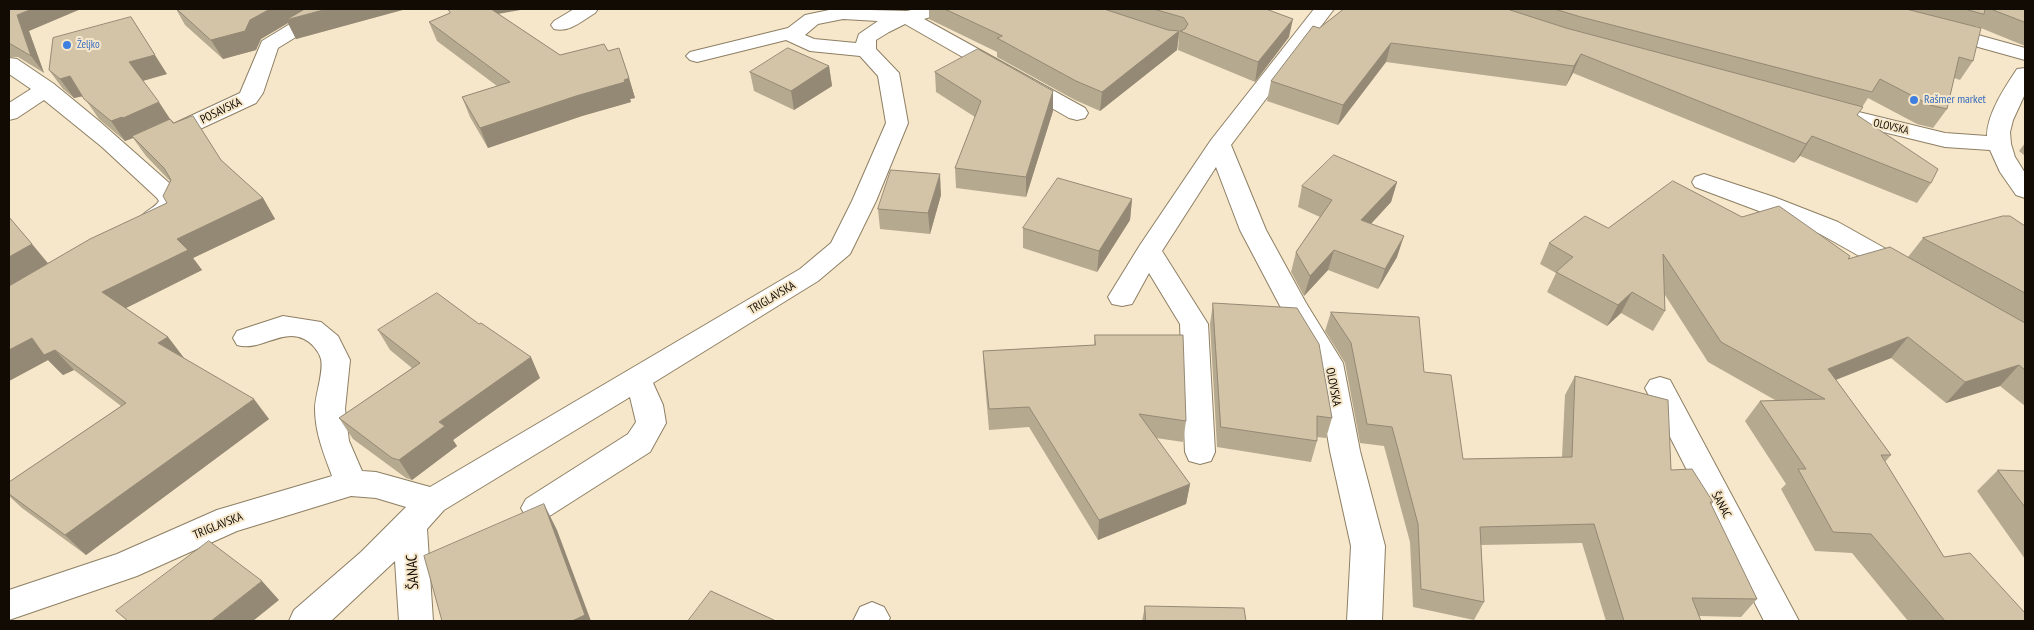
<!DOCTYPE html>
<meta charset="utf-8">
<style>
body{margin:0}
#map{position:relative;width:2034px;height:630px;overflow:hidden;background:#f7e7ca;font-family:"PT Sans Narrow",sans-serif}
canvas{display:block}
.frame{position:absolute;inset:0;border:10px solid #110b03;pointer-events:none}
</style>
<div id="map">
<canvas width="2034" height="630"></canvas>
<div class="frame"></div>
</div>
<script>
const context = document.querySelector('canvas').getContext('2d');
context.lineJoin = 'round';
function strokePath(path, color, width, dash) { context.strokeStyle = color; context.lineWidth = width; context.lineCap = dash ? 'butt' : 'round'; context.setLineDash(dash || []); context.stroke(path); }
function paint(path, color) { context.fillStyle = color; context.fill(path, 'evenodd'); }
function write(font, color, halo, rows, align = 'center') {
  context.font = font + ' "PT Sans Narrow",sans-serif'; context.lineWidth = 4; context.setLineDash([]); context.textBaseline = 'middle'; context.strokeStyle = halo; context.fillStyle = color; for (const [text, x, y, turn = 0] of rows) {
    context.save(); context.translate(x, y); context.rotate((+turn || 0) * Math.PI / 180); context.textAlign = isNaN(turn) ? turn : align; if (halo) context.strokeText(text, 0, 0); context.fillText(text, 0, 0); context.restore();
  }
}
const minor = new Path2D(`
 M574 9H598L595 13C582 21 569 33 554 29L551 25 554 21Z
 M834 9 907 11 915 9H947L944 13 924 19 1085 108 1088 113 1085 118 1077 120 1069 118 905 24 889 32 876 40V49L899 73 908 123 876 201 850 254 818 281 653 383 663 405 666 423 650 452 548 517 537 521 526 517 521 508 526 499 628 434 636 422 630 397 444 510 427 529 433 621H399L395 561 331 621H289L294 610 361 552 406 507 376 498 351 496 237 531 137 576 9 620V590L117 554 217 510 332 476C324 454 315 433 315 409 315 395 324 372 321 359 319 351 311 342 304 339 282 328 260 352 237 345L233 338 237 331 283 316 321 322 338 336 350 360 345 409 349 441 362 471 376 472 430 487 800 269 831 243 852 201 886 123 878 76 860 56 810 51 786 40 697 62 690 60 686 56 690 52 788 28 805 15ZM843 19 878 21 859 34 856 43 814 39 805 35 818 24Z
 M1314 9H1334L1231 145 1266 230 1306 303 1343 363 1360 451 1385 546 1382 621H1347L1351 546 1330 451 1315 364 1280 306 1240 230 1216 167 1162 251 1208 324 1215 452 1211 461 1200 464 1189 461 1185 452 1180 324 1149 273 1132 304 1122 306 1112 304 1108 297 1140 245 1211 140Z
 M310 14 317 16 320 20 317 24 278 48 263 93 256 103 172 142 164 144 156 142 152 137 156 132 240 93 262 41 303 16Z
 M1942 25 2025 48V60L1935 35 1932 31 1935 27Z
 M9 58 17 59 54 84 99 121 176 189 183 201C175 217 163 229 144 224L140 218C145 210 154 209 159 201L157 198 102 147 44 100 17 118 9 120V103L31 89 9 74Z
 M2025 68V94L2013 120 2010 132 2011 144 2015 157 2025 173V198L2016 195 2000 172 1990 150 1945 147 1822 117 1819 112 1822 107 1830 105 1945 133 1987 136C1987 114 2005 87 2017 69Z
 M1704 174 1774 197 1838 222 1913 264 1917 270 1913 276 1904 279 1895 276 1820 234 1695 187 1692 182 1695 177Z
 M1660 377 1670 380 1799 621H1764L1645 388 1650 380Z
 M872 602 884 607 890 618 888 621H853L860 607Z`);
const wall = new Path2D(`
 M9 9 29 31 44 73 18 57H9Z
 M176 9H406L296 39 288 23 261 39 256 50 223 59 185 25Z
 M929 9H1266L1289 37 1255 82 1178 50 1179 36 1177 50 1100 111 1075 100 997 57V52L929 19Z
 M1344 9H2025V46L1976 26 1975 27 1973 61 1960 80 1954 78 1947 109 1933 128 1917 124 1868 98 1857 115 1931 183 1917 203 1800 156 1794 163 1573 73 1566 86 1386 62 1338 125 1267 101 1271 81 1319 28Z
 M450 13 498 14 560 55 608 51 629 78 635 98 630 99 631 102 582 116 488 148 470 117 462 97 497 86 437 41 429 22Z
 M829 66 832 86 794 110 754 91 750 72Z
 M49 70 167 74 143 81 170 119 221 160 263 198 275 219 193 258 202 270 126 308 168 337 184 358 269 419 86 555 22 508 9 496V482L121 406 74 370 63 375 48 360 9 381V217L48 263 167 203 170 181 146 156 133 138 125 141 99 119 83 96 74 98 63 89Z
 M935 72 1053 91V111L1026 197 956 188 955 168 975 117 936 92Z
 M2025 143V156L2019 151Z
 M1397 182 1391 202 1371 224 1397 257 1378 289 1328 270 1304 296 1291 272 1296 252 1320 217 1298 207 1302 186Z
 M941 195 930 234 880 229 878 209Z
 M1132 199 1130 220 1097 272 1023 248V228Z
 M1742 217 1848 259 1908 257 1923 238 2025 226V406L2000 386 1946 403 1891 358 1836 380 1891 455 1885 462 1944 557 2025 621H1908L1852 553 1815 551 1781 489 1786 484 1745 421 1760 401 1775 400 1708 362 1665 295V311L1653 331 1621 313 1607 326 1547 292 1556 273 1540 264 1549 243 1608 228Z
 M1213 303 1332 418 1326 438 1317 437V441L1311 462 1217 447 1210 324Z
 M1331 312 1424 372 1463 459 1562 457 1565 395 1575 376 1671 470 1713 502 1711 505 1757 599 1741 617 1699 616 1701 621H1606L1582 543 1481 545 1484 602 1474 620 1413 607 1410 542 1384 446 1360 443 1345 363 1325 331Z
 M378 330 540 378 453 440 457 446 412 480 406 478 353 439 339 418 412 368 390 350Z
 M1095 335 1186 421 1183 442 1156 438 1190 484 1186 504 1098 540 1029 427 989 430 984 372 983 351 1094 345Z
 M1998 470 2025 471V559L1977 491Z
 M1145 606 1246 621H1142Z`);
const shadedWall = new Path2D(`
 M32 9H81L29 31 44 73 31 56 17 15Z
 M270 9H406L296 39 288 23 261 39 256 50 223 59 211 40Z
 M478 9H526L481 17Z
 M131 17 167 74 142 81 129 62Z
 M1293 19 1289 37 1255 82 1258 62Z
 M1179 31 1177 50 1100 111 1102 92Z
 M1391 43 1386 62 1338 125 1343 105Z
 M1581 54 1573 73 1566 86 1574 66Z
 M829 66 832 86 794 110 791 91Z
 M70 76 84 96 74 98 60 79Z
 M629 78 635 98 630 99 631 102 582 116 488 148 480 128Z
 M1053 91V111L1026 197V177Z
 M159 102 172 122 132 136 133 138 125 141 111 121Z
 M1812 136 1800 156 1794 163 1806 144Z
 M940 174 941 195 930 234 928 213Z
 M1397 182 1391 202 1355 241 1361 220Z
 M263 198 275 219 193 258 202 270 118 312 102 292 177 239Z
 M1132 199 1130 220 1097 272 1099 251Z
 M1404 236 1397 257 1378 289 1385 269Z
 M32 244 49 265 9 288V257Z
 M1334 250 1328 270 1304 296 1310 276Z
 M1632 292 1621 313 1607 326 1618 305Z
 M168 337 184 358 158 343Z
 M1908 337 1891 358 1812 389 1828 369Z
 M32 338 55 350 74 370 63 375 48 360 9 381V350Z
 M531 357 540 378 453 440 457 446 412 480 399 460 439 422Z
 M2019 365 2000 386 1946 403 1965 382Z
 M254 399 269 419 86 555 65 535Z
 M1190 484 1186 504 1098 540 1099 520Z
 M544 504 557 530 591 621H572Z
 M262 581 279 600 253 621H211Z`);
const building = new Path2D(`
 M9 9H32L17 15 31 56 9 43Z
 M177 9H270L250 20 245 31 211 40Z
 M305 9H327L286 20Z
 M448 9H491L560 55 604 44 608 51 619 48 629 78 624 80 625 82 576 96 480 128 462 97 510 82 429 22 450 13Z
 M945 9H1104L1168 30 1179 31 1102 92 1076 81 997 38 1002 36Z
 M1154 9H1266L1293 19 1258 62 1180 31 1185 29 1188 24 1184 18Z
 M1344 9H1507L1566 28 1863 107 1857 115 1938 169 1931 183 1812 136 1806 144 1581 54 1574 66 1391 43 1343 105 1271 81 1313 26 1319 28Z
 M1555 9H1906L1981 28 1973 61 1959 57 1947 109 1930 105 1880 79 1872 92 1581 17Z
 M1965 9H1985L1984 14Z
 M1991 9H2025V22Z
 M131 17 155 55 129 62 159 102 123 118 122 117 111 121 84 99 70 76 60 79 49 70 53 38Z
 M788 48 829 66 791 91 750 72Z
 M978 49 1053 91 1026 177 955 168 981 101 935 72Z
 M193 116 221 160 263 198 177 239 188 250 102 292 168 337 158 343 254 399 65 535 9 494V482L126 403 55 350 44 355 32 338 9 350V286L90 239 167 203 163 196 171 180 164 168 132 136 170 119 173 123Z
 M1334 155 1397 182 1361 220 1404 236 1385 269 1334 250 1310 276 1296 252 1332 200 1302 186Z
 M891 170 940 174 928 213 878 209Z
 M1058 178 1132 199 1099 251 1023 228Z
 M1673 181 1742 217 1779 206 1850 256 1848 259 1890 247 2025 323V370L2019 365 1965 382 1908 337 1828 369 1891 455H1881L1944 557 1970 553 2025 613V621H1945L1871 534 1833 532 1798 469H1806L1760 401 1825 399 1721 342 1663 254 1665 311 1632 292 1618 305 1556 272 1573 257 1549 243 1585 216 1608 228Z
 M2003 216H2010L2025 226V293L1923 238Z
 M9 217 32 244 9 257Z
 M437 293 479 324 481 323 531 357 439 422 445 426 399 460 392 458 339 418 420 363 378 330Z
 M1213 303 1297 308 1319 344 1332 418 1317 416V441L1221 427Z
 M1331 312 1419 317 1424 372 1451 375 1463 459 1572 457 1575 376 1668 400 1671 470 1692 469 1713 502H1710L1757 599 1692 598 1701 621H1624L1594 524 1480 527 1484 602 1421 589 1418 524 1392 427 1367 424 1351 343Z
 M1095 335H1183L1186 421 1139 414 1190 484 1099 520 1029 407 989 409 983 351 1095 345Z
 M1998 470 2025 471V507Z
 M544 504 585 615 572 621H442L424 556Z
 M209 541 262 581 211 621H128L116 611Z
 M711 591 776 621H688Z
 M1145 606 1244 608 1246 621H1146Z`);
const markers = [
 [67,45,5,"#3f7fe0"],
 [1914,100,5,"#3f7fe0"]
];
const farShopnames = [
 ["Željko",77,45]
];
const farStreetnames = [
 ["OLOVSKA",1891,127,13]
];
const shopNames = [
 ["Rašmer market",1924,100]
];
const streetNames = [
 ["POSAVSKA",221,111,-26],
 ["TRIGLAVSKA",772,298,-31],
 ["OLOVSKA",1333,387,79],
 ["ŠANAC",1721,505,62],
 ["TRIGLAVSKA",218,526,-22]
];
const nearStreetnames = [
 ["ŠANAC",413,572,-93]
];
strokePath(minor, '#8d7f64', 2);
paint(minor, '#fff');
paint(wall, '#b5a990');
paint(shadedWall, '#948975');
paint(building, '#d3c4a7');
strokePath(building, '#948975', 1);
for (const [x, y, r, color] of markers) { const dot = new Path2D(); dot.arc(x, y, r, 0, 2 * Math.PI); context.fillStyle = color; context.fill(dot); strokePath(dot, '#f7e7ca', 2); }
write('11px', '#366cbe', '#f7e7ca', farShopnames, 'left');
write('11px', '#110b03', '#f7e7ca', farStreetnames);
write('12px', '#366cbe', '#f7e7ca', shopNames, 'left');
write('12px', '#110b03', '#f7e7ca', streetNames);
write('15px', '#110b03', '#f7e7ca', nearStreetnames);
</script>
